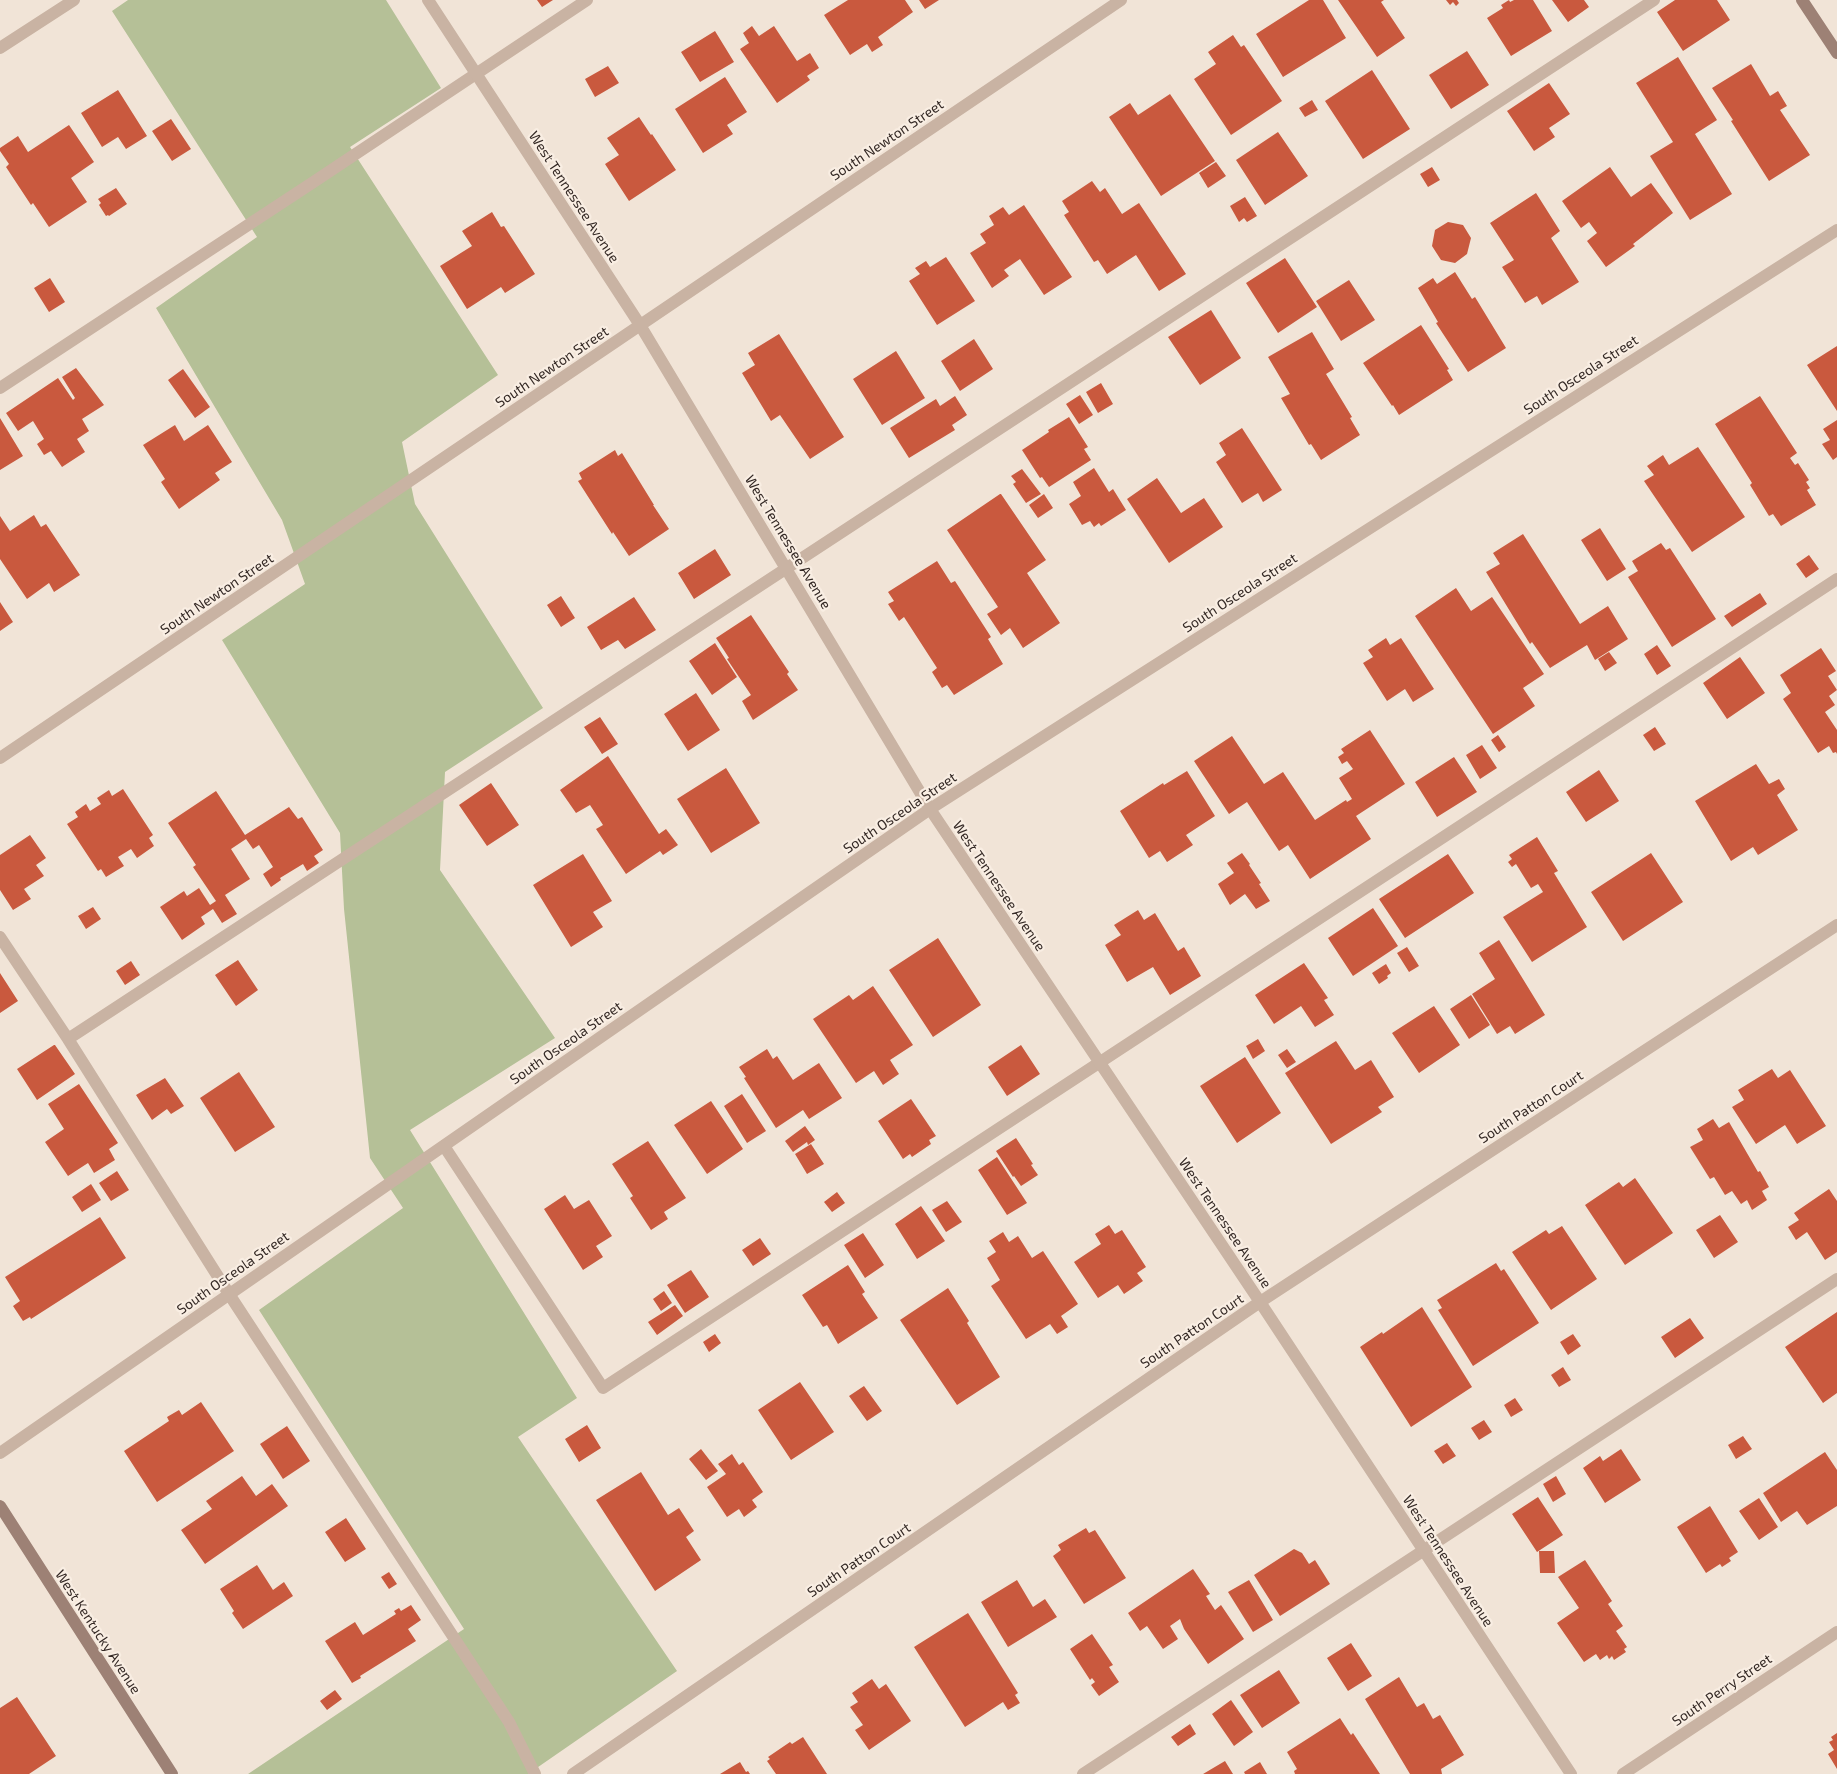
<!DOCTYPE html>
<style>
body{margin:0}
canvas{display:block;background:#f1e4d7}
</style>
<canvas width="1837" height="1774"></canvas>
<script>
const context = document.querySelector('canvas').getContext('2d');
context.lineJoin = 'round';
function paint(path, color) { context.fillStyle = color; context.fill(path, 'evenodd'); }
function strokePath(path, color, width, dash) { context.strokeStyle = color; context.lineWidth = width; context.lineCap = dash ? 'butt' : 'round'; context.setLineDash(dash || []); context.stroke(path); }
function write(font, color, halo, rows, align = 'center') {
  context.font = font + ' "Exo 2",sans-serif'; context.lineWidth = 4.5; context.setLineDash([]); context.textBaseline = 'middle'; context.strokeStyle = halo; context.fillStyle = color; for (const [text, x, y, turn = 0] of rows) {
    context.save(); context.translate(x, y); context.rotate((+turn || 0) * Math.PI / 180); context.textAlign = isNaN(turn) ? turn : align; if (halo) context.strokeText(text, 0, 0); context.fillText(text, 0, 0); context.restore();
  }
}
const green = new Path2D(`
 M128 0H386L441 88 350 147 498 375 402 442 415 504 543 708 445 772 440 870 555 1038 410 1130 577 1398 518 1437 677 1671 528 1774H248L464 1629 259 1310 403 1208 370 1158 344 909 340 833 222 640 305 584 282 520 156 308 257 237 112 11Z`);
const building = new Path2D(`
 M537 0H553L542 7Z
 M848 0H905L913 12 878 37 883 45 872 52 867 44 850 55 824 15Z
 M919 0H939L925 9Z
 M1309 0H1323L1346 38 1283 77 1256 34Z
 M1338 0H1384L1381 2 1405 38 1377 57Z
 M1446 0H1457L1459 3 1456 6 1453 2 1450 5Z
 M1509 0 1510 2 1514 0H1533L1552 31 1511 56 1487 18 1503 8 1501 5Z
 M1552 0H1584L1589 7 1568 22Z
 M1675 0H1717L1730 20 1683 51 1657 12Z
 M752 26 759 36 774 26 797 61 810 53 819 68 807 76 810 80 777 103 740 49 749 43 743 33Z
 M715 31 734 62 700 82 681 52Z
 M1233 35 1241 47 1244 45 1282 101 1231 135 1194 79 1216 64 1208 52Z
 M1467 51 1489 85 1451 109 1429 75Z
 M1678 57 1717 120 1695 134 1732 194 1690 220 1650 156 1673 142 1636 83Z
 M1751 64 1770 96 1778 91 1787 106 1780 110 1810 155 1769 181 1731 121 1733 120 1712 88Z
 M608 66 619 83 595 97 585 79Z
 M1372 70 1410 129 1363 159 1325 101Z
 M725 77 747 112 727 125 733 134 703 153 675 109Z
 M1549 83 1570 114 1549 128 1555 137 1534 151 1507 111Z
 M118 90 147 136 126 149 118 137 102 147 81 113Z
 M1170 94 1215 161 1161 196 1109 117 1130 103 1138 115Z
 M1312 100 1318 110 1305 117 1299 108Z
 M639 117 651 135 652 134 676 170 629 201 605 164 619 155 607 138Z
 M171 119 191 149 172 161 152 131Z
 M69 125 94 162 71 178 87 202 49 227 33 203 31 205 6 167 9 164 0 151V148L18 136 28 152Z
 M1278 132 1308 176 1265 205 1236 160Z
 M1216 162 1226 176 1208 188 1199 173Z
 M1432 167 1440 180 1428 187 1420 174Z
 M1610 167 1631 197 1651 183 1673 213 1633 244 1635 246 1606 267 1587 241 1597 233 1589 222 1581 228 1562 201Z
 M1092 181 1100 192 1105 188 1122 214 1139 203 1186 274 1159 291 1136 255 1107 274 1098 260 1094 262 1064 215 1069 212 1062 201Z
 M116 188 127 204 109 216 108 215 106 216 99 205 101 203 98 199Z
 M1536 193 1560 231 1551 238 1579 282 1542 305 1537 296 1525 303 1502 267 1514 260 1490 223Z
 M1245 197 1257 216 1247 222 1244 218 1239 222 1230 206Z
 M1024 205 1072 277 1044 295 1020 259 1004 270 1009 276 992 288 970 253 986 243 980 234 994 225 989 216 1003 207 1009 215Z
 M492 212 501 227 504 226 535 274 505 293 501 287 467 309 440 266 472 246 462 231Z
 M1448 222 1463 225 1471 238 1467 254 1455 263 1441 260 1432 246 1435 230Z
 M946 257 975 301 937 325 909 281 920 274 915 268 926 261 930 267Z
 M1285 258 1317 307 1278 333 1246 283Z
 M1455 272 1472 299 1475 297 1506 348 1468 372 1436 323 1438 322 1418 288 1433 278 1437 284Z
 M50 278 65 302 49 312 34 288Z
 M1349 280 1375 320 1341 341 1316 301Z
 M1211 310 1241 358 1200 385 1168 337Z
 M1421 325 1449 369 1447 370 1453 380 1399 415 1393 405 1392 406 1363 363Z
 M1312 332 1334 369 1326 374 1352 417 1350 418 1360 435 1321 460 1311 444 1309 445 1281 398 1290 394 1268 357Z
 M779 334 844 437 810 459 780 415 771 421 742 373 755 365 748 353Z
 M974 339 993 369 960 391 941 361Z
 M1837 346V411L1807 365Z
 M896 351 925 398 882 425 853 379Z
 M76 368 104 405 82 419 89 431 77 439 85 452 62 467 51 451 44 455 37 444 44 439 33 421 18 431 6 413 58 378 73 400 75 398 62 377Z
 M183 369 210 407 195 418 168 380Z
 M1101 383 1113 404 1098 413 1086 392Z
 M1080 395 1093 415 1079 424 1066 404Z
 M955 396 967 415 952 425 955 430 909 458 890 428 936 399 940 406Z
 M1760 396 1797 453 1790 458 1795 465 1798 463 1809 480 1806 482 1810 488 1807 490 1816 505 1781 526 1773 514 1769 516 1750 485 1752 483 1715 424Z
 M1069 417 1088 447 1084 449 1091 460 1049 487 1042 477 1040 478 1022 450 1049 432 1048 430Z
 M0 418 23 456 0 470Z
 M1837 420V457L1833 460 1822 444 1830 440 1823 429Z
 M175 425 184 441 208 425 232 462 215 473 220 480 179 509 161 482 165 479 143 445Z
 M1242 428 1282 490 1263 502 1258 493 1242 503 1216 462 1226 455 1219 443Z
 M1698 447 1745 517 1692 552 1644 481 1654 475 1647 466 1663 455 1669 465Z
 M615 450 618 456 622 453 654 505H653L669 529 629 556 613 532 612 534 578 481 582 479 579 473Z
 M1094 468 1109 492 1113 489 1126 510 1101 526 1099 523 1094 527 1090 521 1082 525 1069 504 1081 496 1073 482Z
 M1022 469 1041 494 1026 503 1013 484 1016 482 1011 476Z
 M1157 478 1181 513 1204 498 1223 527 1169 563 1127 499Z
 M1000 494H1001L1046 560 1027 573 1060 623 1023 648 1010 628 1001 635 987 614 998 607 947 530Z
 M1044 494 1053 508 1038 518 1029 505Z
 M34 515 41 527 46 524 80 575 54 592 49 583 27 599 0 559V516L10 531Z
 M1600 528 1626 569 1607 581 1581 540Z
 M1523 534 1580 624 1608 606 1628 639 1595 660 1587 645 1550 668 1532 642 1530 644 1486 572 1500 564 1493 553Z
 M1661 543 1666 550 1670 548 1716 619 1672 647 1628 577 1638 571 1632 561Z
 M715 549 731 575 694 599 678 573Z
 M1809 555 1819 569 1806 578 1796 564Z
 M937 561 951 583 955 581 991 637 988 639 1003 664 954 695 947 685 942 688 932 672 937 668 904 617 899 621 888 604 894 601 888 592Z
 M1456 588 1471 611 1492 597 1544 674 1523 688 1535 706 1493 734 1415 616Z
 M1760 593 1767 604 1732 627 1724 616Z
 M561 596 575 618 561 627 547 605Z
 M634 597 656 630 625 649 618 640 601 650 587 627Z
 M0 602 13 622 0 631Z
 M751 615 789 672 787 674 798 690 753 720 742 701 751 695 727 659 729 658 716 638Z
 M1386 638 1390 645 1401 638 1434 689 1413 702 1405 689 1387 701 1363 663 1373 657 1368 650Z
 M715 643 737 677 712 695 689 661Z
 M1657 645 1671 666 1657 675 1644 654Z
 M1821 648 1836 671 1828 676 1837 690 1829 696 1835 705 1825 712 1837 730V754L1836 752 1833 753 1829 746 1818 753 1783 699 1791 693 1780 675Z
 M1609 652 1617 663 1605 671 1598 659Z
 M1740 657 1765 693 1727 719 1703 683Z
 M696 693 720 730 688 751 664 714Z
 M600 717 618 744 602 754 584 727Z
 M1655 727 1666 744 1654 751 1643 735Z
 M1370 730 1405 784 1356 816 1371 839 1310 879 1288 845 1279 851 1247 802 1229 814 1194 761 1232 736 1264 784 1283 772 1315 820 1346 800 1347 802 1352 799 1339 778 1353 769 1347 761 1342 764 1338 757 1344 753 1341 749Z
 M1498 735 1506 747 1499 752 1491 740Z
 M1482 745 1497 768 1480 779 1466 755Z
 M608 756 659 834 666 829 678 845 663 855 660 851 626 874 596 829 603 825 590 805 576 813 560 790Z
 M1454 757 1477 792 1437 817 1415 782Z
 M1756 764 1769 784 1779 779 1785 789 1777 795 1798 830 1758 855 1753 847 1731 861 1695 801Z
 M726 768 760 823 711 853 677 799Z
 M1599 770 1619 801 1586 822 1566 792Z
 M1187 771 1215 816 1186 835 1193 845 1167 862 1160 851 1149 858 1120 811 1163 783 1164 785Z
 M491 783 519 825 487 846 459 805Z
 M123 789 153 835 149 838 154 846 137 858 131 849 118 857 124 866 106 877 101 869 98 871 67 824 78 817 75 812 86 804 90 811 101 804 97 798 109 790 112 796Z
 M216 791 245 835 289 807 298 819 302 817 323 850 314 856 319 863 307 871 303 864 280 878 281 880 271 887 263 874 273 867 259 845 253 849 246 839 231 849 250 879 225 895 237 914 222 923 213 909 201 917 205 924 182 940 160 907 184 891 187 896 199 888 210 905 216 901 193 867 196 865 168 823Z
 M30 835 46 858 36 865 44 876 24 889 31 899 13 910 0 890V855Z
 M1537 837 1558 871 1554 873 1587 927 1532 962 1503 917 1543 892 1538 884 1531 888 1516 864 1512 867 1508 862 1512 859 1509 855Z
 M1242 853 1250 864 1249 865 1261 883 1259 884 1270 901 1256 909 1245 894 1230 905 1218 884 1234 873 1227 863Z
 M1651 853 1683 902 1623 941 1591 892Z
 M583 854 612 901 593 912 603 927 571 947 533 885Z
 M1448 854 1474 893 1405 938 1379 899Z
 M93 907 101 919 86 929 78 916Z
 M1373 908 1398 946 1353 976 1328 938Z
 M1138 910 1144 920 1155 913 1178 951 1184 947 1201 976 1170 995 1153 967 1127 982 1105 945 1121 935 1114 925Z
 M938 938 981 1005 933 1037 889 970Z
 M1499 940 1545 1015 1515 1034 1510 1026 1497 1034 1472 994 1495 979 1479 953Z
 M1407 947 1419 966 1409 972 1397 953Z
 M238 960 258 990 236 1006 215 975Z
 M131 961 140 975 125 985 116 971Z
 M1304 963 1328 998 1324 1000 1334 1015 1315 1027 1301 1006 1274 1024 1255 995Z
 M1386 964 1391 973 1387 976 1388 978 1379 984 1372 973Z
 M0 973 18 1001 0 1013Z
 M873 986 913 1045 890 1060 899 1074 883 1085 874 1071 856 1083 813 1019 849 995 853 1000Z
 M1471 995 1490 1025 1469 1039 1450 1009Z
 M1434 1006 1460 1045 1419 1073 1392 1033Z
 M1258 1039 1265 1051 1253 1059 1246 1046Z
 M1336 1041 1355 1070 1371 1060 1394 1097 1378 1107 1382 1112 1331 1144 1285 1073Z
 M54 1045H55L75 1074 37 1100 17 1069Z
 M1021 1045 1040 1074 1007 1096 988 1067Z
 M767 1049 773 1059 777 1056 793 1080 819 1063 842 1098 809 1119 803 1110 776 1128 744 1078 746 1077 739 1067Z
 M1287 1049 1296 1062 1287 1068 1278 1055Z
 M1245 1057 1281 1113 1237 1143 1200 1086Z
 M1772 1069 1778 1078 1790 1070 1826 1126 1797 1144 1785 1125 1756 1144 1732 1107 1744 1100 1738 1090Z
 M239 1072 275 1127 235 1152 200 1098Z
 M165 1078 184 1106 171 1114 167 1109 152 1120 136 1095Z
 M79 1084 118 1143 109 1149 115 1160 94 1173 88 1163 68 1176 45 1142 64 1129 48 1104Z
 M742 1094 766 1131 747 1143 724 1106Z
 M911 1099 936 1136 929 1140 931 1144 912 1157 910 1154 903 1159 878 1121Z
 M711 1101 743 1149 707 1174 674 1125Z
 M1713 1119 1719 1128 1729 1122 1758 1172 1760 1171 1769 1187 1762 1191 1767 1200 1752 1210 1747 1200 1741 1204 1732 1191 1725 1195 1714 1177 1710 1179 1690 1147 1703 1140 1697 1129Z
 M805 1126 815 1140 808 1145 807 1142 793 1152 785 1141Z
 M1016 1138 1033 1164 1031 1165 1038 1175 1021 1186 1014 1176 1013 1177 996 1151Z
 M648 1141 686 1198 664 1212 668 1219 651 1230 630 1198 633 1196 612 1164Z
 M811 1144 824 1164 807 1174 795 1154Z
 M997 1157 1027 1203 1007 1215 978 1170Z
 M117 1171 129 1190 111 1201 99 1183Z
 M1635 1178 1673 1233 1625 1265 1585 1205 1619 1182 1623 1187Z
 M91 1184 101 1200 82 1212 72 1197Z
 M1829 1189 1837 1201V1252L1825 1260 1807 1232 1796 1240 1788 1227 1799 1220 1794 1213Z
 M837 1192 845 1203 832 1212 824 1202Z
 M565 1195 574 1209 589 1200 612 1236 596 1246 603 1257 583 1270 544 1209Z
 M947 1201 962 1222 946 1232 932 1210Z
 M921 1206 945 1241 917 1259 895 1224Z
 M1720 1215 1738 1242 1714 1258 1696 1230Z
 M100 1217 126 1258 31 1319 30 1317 23 1321 13 1306 20 1301 5 1277Z
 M1109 1225 1115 1234 1122 1230 1146 1267 1137 1273 1143 1281 1124 1294 1118 1285 1098 1298 1074 1262 1101 1244 1095 1234Z
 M1562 1226 1597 1279 1551 1310 1512 1252 1546 1230 1549 1234Z
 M1003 1232 1009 1242 1018 1236 1032 1258 1043 1251 1078 1304 1061 1316 1068 1327 1057 1334 1050 1324 1026 1339 991 1286 1000 1280 987 1258 996 1252 989 1241Z
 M863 1233 884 1265 865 1278 844 1245Z
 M760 1238 771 1254 753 1266 742 1250Z
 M1496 1263 1501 1271 1504 1269 1539 1323 1473 1366 1438 1310 1442 1308 1437 1300Z
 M848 1265 865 1292 862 1294 878 1318 838 1344 827 1325 823 1327 802 1295Z
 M691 1270 709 1297 685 1313 667 1285Z
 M948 1288 969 1321 967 1323 1000 1377 957 1405 900 1320Z
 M664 1291 672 1303 661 1311 653 1299Z
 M675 1305 683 1316 657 1335 648 1322Z
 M1422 1307 1472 1387 1411 1427 1360 1347 1382 1332 1383 1334Z
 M1837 1312V1393L1823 1403 1785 1347Z
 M1690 1318 1704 1338 1675 1358 1661 1337Z
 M715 1334 721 1343 709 1352 703 1342Z
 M1573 1334 1581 1346 1568 1355 1560 1342Z
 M1563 1367 1571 1380 1559 1387 1551 1375Z
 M800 1382 834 1432 791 1460 758 1410Z
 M864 1386 882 1411 867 1421 849 1396Z
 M1515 1398 1523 1410 1511 1417 1504 1405Z
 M201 1402 234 1451 157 1502 124 1451 169 1421 167 1417 179 1410 182 1415Z
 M1484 1420 1492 1432 1479 1440 1471 1428Z
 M587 1425 601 1448 579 1462 565 1439Z
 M287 1426 310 1461 283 1479 260 1444Z
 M1743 1436 1752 1449 1736 1459 1728 1445Z
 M1447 1443 1456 1456 1443 1464 1434 1451Z
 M701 1449 718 1471 706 1480 689 1459Z
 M1621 1449 1641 1480 1605 1503 1583 1468 1600 1456 1603 1461Z
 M1825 1452 1837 1470V1506L1807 1525 1797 1511 1781 1522 1763 1493Z
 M732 1454 739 1465 743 1462 763 1492 752 1500 757 1507 744 1517 739 1509 727 1517 707 1487 726 1474 718 1464Z
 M641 1472 668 1515 679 1508 694 1531 686 1537 701 1560 655 1591 596 1500Z
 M242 1476 256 1496 272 1484 288 1506 205 1564 181 1530 212 1509 206 1501Z
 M1556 1476 1566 1494 1553 1502 1543 1484Z
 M1538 1497 1563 1535 1537 1552 1512 1514Z
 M1759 1498 1778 1527 1759 1540 1739 1511Z
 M1710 1506 1738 1552 1729 1558 1731 1561 1722 1567 1720 1564 1706 1573 1677 1527Z
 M346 1518 366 1549 345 1562 325 1532Z
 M1086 1528 1089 1533 1095 1530 1126 1578 1084 1604 1053 1556 1061 1550 1058 1545Z
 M1294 1549 1302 1553 1309 1564 1315 1560 1330 1584 1280 1616 1254 1575Z
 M1539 1551H1554L1555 1573H1540Z
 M1585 1560 1612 1601 1608 1604 1623 1626 1616 1631 1627 1647 1624 1649 1626 1652 1614 1660 1612 1656 1609 1659 1607 1655 1600 1660 1596 1654 1584 1662 1557 1623 1579 1608 1558 1577Z
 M257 1565 273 1590 284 1582 293 1596 243 1629 232 1613 234 1611 220 1589Z
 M1193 1569 1210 1594 1206 1596 1215 1610 1221 1605 1244 1639 1208 1664 1184 1629 1180 1619 1170 1626 1178 1639 1163 1649 1147 1626 1140 1631 1128 1613Z
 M389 1572 397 1584 389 1589 381 1577Z
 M1017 1580 1033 1607 1045 1599 1057 1617 1008 1647 981 1602Z
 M1249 1580 1273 1620 1253 1632 1228 1592Z
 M411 1605 421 1620 408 1629 416 1641 360 1676 361 1678 352 1683 325 1641 355 1622 363 1635 396 1614 394 1611 399 1608 401 1611Z
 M968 1613 1018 1693 1015 1695 1020 1703 1008 1710 1003 1702 965 1727 914 1647Z
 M1092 1634 1113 1665 1109 1667 1119 1682 1099 1696 1091 1685 1095 1682 1092 1678 1090 1680 1070 1649Z
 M1351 1643 1372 1676 1348 1691 1327 1658Z
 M1279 1670 1300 1703 1262 1728 1240 1695Z
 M1399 1677 1417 1707 1424 1703 1433 1719 1440 1715 1464 1755 1441 1769 1442 1774H1410L1365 1699Z
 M872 1679 879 1689 886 1684 911 1721 869 1750 855 1730 863 1725 850 1707 858 1702 852 1693Z
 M335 1690 342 1699 327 1710 320 1701Z
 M17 1697 56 1756 29 1774H0V1708Z
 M1231 1700 1253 1732 1234 1746 1212 1714Z
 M1340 1718 1351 1735 1353 1733 1380 1774H1295L1294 1771 1297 1769 1287 1752Z
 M1190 1724 1196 1734 1178 1746 1171 1737Z
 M1837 1733V1769L1828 1754 1834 1750 1829 1742 1833 1740 1831 1737Z
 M803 1737 827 1774H776L767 1761 770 1759 768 1757 790 1742 792 1744Z
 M1225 1761 1233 1774H1203Z
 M740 1762 746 1772 748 1771 750 1774H720Z
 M1260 1762 1267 1774H1245L1244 1772Z`);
const lane = new Path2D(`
 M0 388 312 183 587 0
 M0 937 68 1039 229 1294 509 1722 535 1774
 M68 1039 1654 0
 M444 1146 603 1388 1837 579
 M1083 1774 1837 1279`);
const street = new Path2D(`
 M428 0 640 325 930 809 1260 1302 1571 1774
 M0 48 74 0
 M0 758 1121 0
 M0 1453 930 809 1837 230
 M573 1774 1260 1302 1837 925
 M1623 1774 1837 1632`);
const secondary = new Path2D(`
 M1802 0 1837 53
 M0 1506 172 1774`);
const streetNames = [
 ["South Newton Street",887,140,-34],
 ["West Tennessee Avenue",574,197,57],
 ["South Newton Street",552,367,-34],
 ["South Osceola Street",1581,375,-33],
 ["West Tennessee Avenue",788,542,59],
 ["South Osceola Street",1240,593,-33],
 ["South Newton Street",217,594,-34],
 ["South Osceola Street",900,813,-34],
 ["West Tennessee Avenue",999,886,56],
 ["South Osceola Street",566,1043,-35],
 ["South Patton Court",1531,1107,-33],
 ["West Tennessee Avenue",1225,1223,56],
 ["South Osceola Street",233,1273,-35],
 ["South Patton Court",1192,1331,-34],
 ["South Patton Court",859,1560,-34],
 ["West Tennessee Avenue",1448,1561,57],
 ["West Kentucky Avenue",98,1632,57],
 ["South Perry Street",1722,1690,-34]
];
paint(green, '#b5c097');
paint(building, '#c9593e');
strokePath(lane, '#c9b3a3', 12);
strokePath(street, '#c9b3a3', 12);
strokePath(secondary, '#9d8175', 12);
write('14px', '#342925', '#f9eee3', streetNames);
</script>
